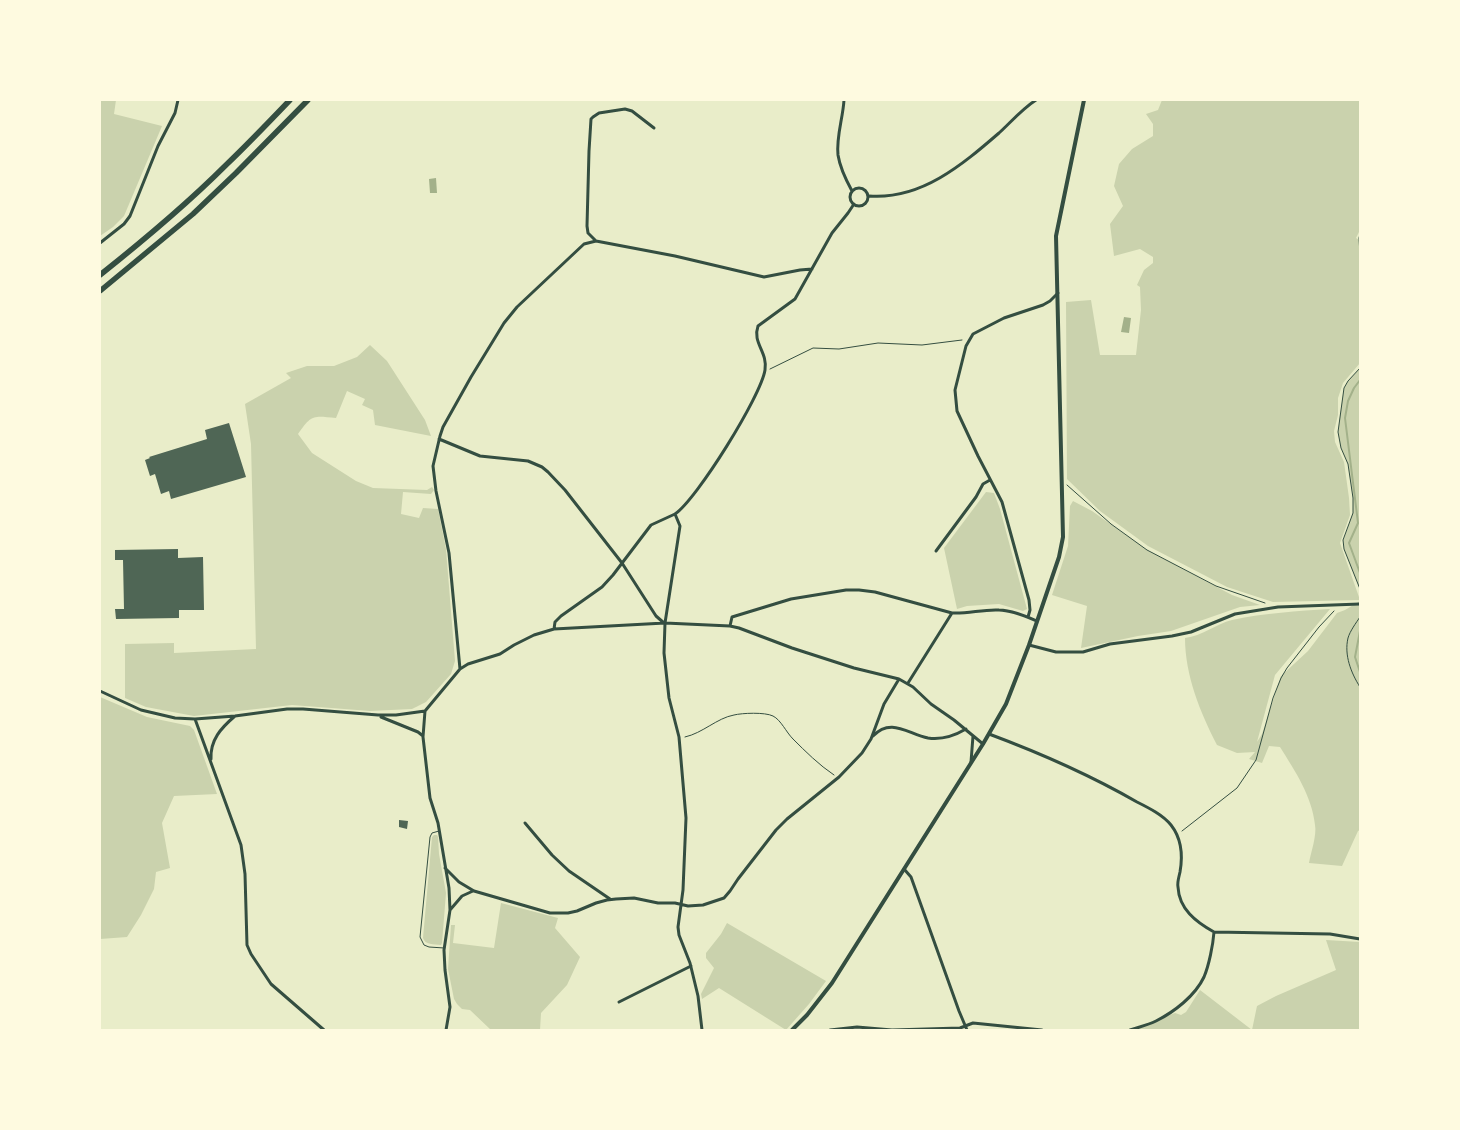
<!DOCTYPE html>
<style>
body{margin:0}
#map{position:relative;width:1460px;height:1130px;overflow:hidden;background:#e9edc9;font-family:"Titillium Web",sans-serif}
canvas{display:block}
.frame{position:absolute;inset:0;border:101px solid #fefae0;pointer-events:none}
</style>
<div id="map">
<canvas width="1460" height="1130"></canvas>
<div class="frame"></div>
</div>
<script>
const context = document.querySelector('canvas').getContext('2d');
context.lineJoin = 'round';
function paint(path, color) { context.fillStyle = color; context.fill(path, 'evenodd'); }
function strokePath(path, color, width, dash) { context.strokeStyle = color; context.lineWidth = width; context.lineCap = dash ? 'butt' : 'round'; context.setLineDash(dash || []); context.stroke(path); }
const green = new Path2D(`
 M100 100H116L114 114 162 126 124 216 113 227 100 236Z
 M1162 100H1360V230L1356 238 1359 240 1360 234V363L1343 383 1338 398V415L1334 431 1335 442 1344 462 1349 498 1350 515 1340 543 1360 600 1273 602 1227 587 1148 546 1100 511 1067 479 1066 302 1091 300 1100 355H1136L1141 310 1140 287 1137 285 1144 270 1153 263V257L1140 249 1114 256 1110 224 1123 206 1114 186 1119 164 1132 149 1153 136V124L1146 114 1158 110Z
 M370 345 387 361 425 420 431 436 375 425 373 410 362 405 365 399 347 391 336 418C313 416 312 414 298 434L312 453 356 481 373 488 427 490 432 487 434 490 431 494 403 492 401 514 419 518 423 508 438 509 446 549 455 661 451 674 426 702 412 709 370 711 292 705 194 716 146 707 125 698V644L174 643V653L256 649 251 444 245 404 291 378 286 373 307 366H334L357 357Z
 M1360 368V589L1344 549 1343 540 1353 513V498L1348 464 1341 448 1338 432 1344 388 1348 381Z
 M986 492 994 493 1000 509 1027 609 1023 611 999 604 967 606 957 609 944 548Z
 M1073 501 1092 511 1147 550 1232 595 1260 605 1240 607 1171 631 1138 636 1081 648 1087 606 1052 595 1068 546 1070 506Z
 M1360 601V830L1358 831 1342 866 1309 863C1311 852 1317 835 1315 825 1312 796 1295 771 1280 747L1269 746 1262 763 1249 759 1255 752 1237 753 1217 745C1200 712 1185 675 1185 638 1202 636 1216 624 1232 620 1265 613 1297 611 1330 609L1275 675 1257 742 1262 734 1281 676 1308 651 1337 613 1345 610Z
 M100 697 147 717 190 726 194 730 217 794 174 796 162 823 170 868 156 872 154 889 141 915 127 937 100 939Z
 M434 835H437L438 837 439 854 446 893 442 943 441 945C434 944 425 945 423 938L432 837Z
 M501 903 558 918 555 928 580 957 567 985 541 1013 540 1030H491L470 1010 462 1009 457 1004 454 999 448 969 451 925H455L453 943 494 948Z
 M727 923 826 981 809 1004 786 1030 719 988 702 999 701 994 714 968 706 958V953L721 934Z
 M1326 940 1360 942V1030H1129L1175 1013 1181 1015 1186 1012 1200 990 1252 1030 1257 1006 1276 996 1336 970Z`);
const water = new Path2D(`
 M436 178 437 193H430L429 179Z
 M1124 317 1131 318 1129 333 1121 332Z`);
const stream = new Path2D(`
 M1360 380 1354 388 1348 401 1345 418 1358 523 1349 543 1360 573
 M1360 631 1355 657 1360 672`);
const building = new Path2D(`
 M229 423 246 477 171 499 169 491 161 494 155 474 150 476 145 460 150 458 149 457 207 439 205 430Z
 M178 549V558L203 557 204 610H179V618L116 619 115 609H124L123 560H115V550Z
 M399 820 408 821 407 829 399 827Z`);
const path = new Path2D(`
 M1360 234 1359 238 1360 254
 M1360 368 1348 381 1344 388 1338 432 1341 448 1348 464 1353 498V513L1343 540 1344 549 1360 589
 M770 369 813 348 839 349 878 343 922 345 962 340
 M1067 485 1111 524 1147 550 1216 586 1265 603
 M1360 617C1356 623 1350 631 1348 638 1344 655 1351 673 1360 687
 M685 737C703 733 717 718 734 715 742 713 765 712 773 716 781 720 786 732 793 739 805 751 819 765 834 775
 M1182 831 1237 788 1256 760 1273 698 1281 678 1287 668 1319 627 1334 611`);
const service = new Path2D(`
 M439 831 432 833 430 837 420 937 424 945 429 947 444 948`);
const minor = new Path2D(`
 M844 100C843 118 836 137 838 155 840 168 846 180 852 191
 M850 197a9 9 0 1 1 18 0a9 9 0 1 1-18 0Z
 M869 196C921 200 962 165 999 133 1011 122 1022 109 1036 100
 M596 241 588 233 587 226 589 151 591 119 593 117 599 113 625 109 632 111 654 128
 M100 243 124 224 130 216 158 146 175 113 178 100
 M439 439 480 456 528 461 542 467 548 472 565 490 622 563 656 616 664 623
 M936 551 976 497 983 484 990 480
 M1028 617 1030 610 1029 600 1002 502 978 456 957 411 955 390 966 346 973 334 1004 318 1043 305 1050 301 1058 293
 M730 626 732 617 791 599 846 590H859L875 592 952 613C968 614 983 609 999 610 1011 610 1025 616 1037 621
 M554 629 555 622 561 616 602 587 613 575 651 525 675 514
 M1029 645 1056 652H1083L1110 644 1172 636 1191 632 1235 614 1278 607 1360 604
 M460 669 449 553 436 491 433 466 440 436 443 427 471 377 504 323 517 307 584 244 596 241 675 256 764 277 800 270 812 269
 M908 683 952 613
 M100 691 141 710 175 718 195 719 235 716 287 709H303L378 715H396L425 711 460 669 468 664 500 654 514 645 534 635 554 629 665 623 730 626 739 628 792 648 854 668 899 679 913 687 931 704 954 720 983 744
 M425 711 423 737 430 798 438 823 449 888 450 910 444 950 445 970 450 1007 446 1030
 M381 717 418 732 423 736
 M195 719 241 845 245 874 247 945 251 954 271 984 324 1030
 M989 734C1040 753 1090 775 1137 802 1149 808 1163 815 1171 825 1182 839 1183 855 1180 872 1179 877 1177 882 1178 887 1179 909 1196 922 1214 932 1213 945 1209 965 1204 977 1195 996 1174 1012 1156 1021 1148 1025 1139 1027 1130 1030
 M873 736C891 717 908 734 928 738 941 740 954 736 966 729
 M211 759C210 740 221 728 235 716
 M971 762 973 736
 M525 823 552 855 569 871 610 899
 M445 868 459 882 474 891 550 913H568L577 911 596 903 607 900 616 899 634 898 658 903H675L688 906 703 905 724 898 730 891 738 879 776 830 787 819 839 777 862 753 871 739 884 704 899 679
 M904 869 911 877 959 1011 967 1030
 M450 910 462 896 473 891
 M1214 932 1330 934 1360 939
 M619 1002 691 966
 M702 1030 698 996 690 963 679 935 678 927 683 890 686 818 679 737 669 698 664 653 665 623 680 526 675 514C697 499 761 396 765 370 768 352 752 343 758 326L795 299 832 233 848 213 854 204
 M830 1030 857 1027 892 1030
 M892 1030 960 1028 973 1023 1042 1030`);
const tertiary = new Path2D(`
 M792 1030 807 1015 832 983 983 744 1006 704 1029 645 1059 557 1063 537 1056 236 1084 100`);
const motorway = new Path2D(`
 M100 275C144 240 187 204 226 165 248 144 269 122 290 100
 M100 291 193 214 236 173 308 100`);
paint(green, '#cad2ad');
paint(water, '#a3b18a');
strokePath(stream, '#a3b18a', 2);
paint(building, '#4f6655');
strokePath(path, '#344e41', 1);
strokePath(service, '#344e41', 1);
strokePath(minor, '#344e41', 3);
strokePath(tertiary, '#344e41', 4);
strokePath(motorway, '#344e41', 5.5);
</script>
